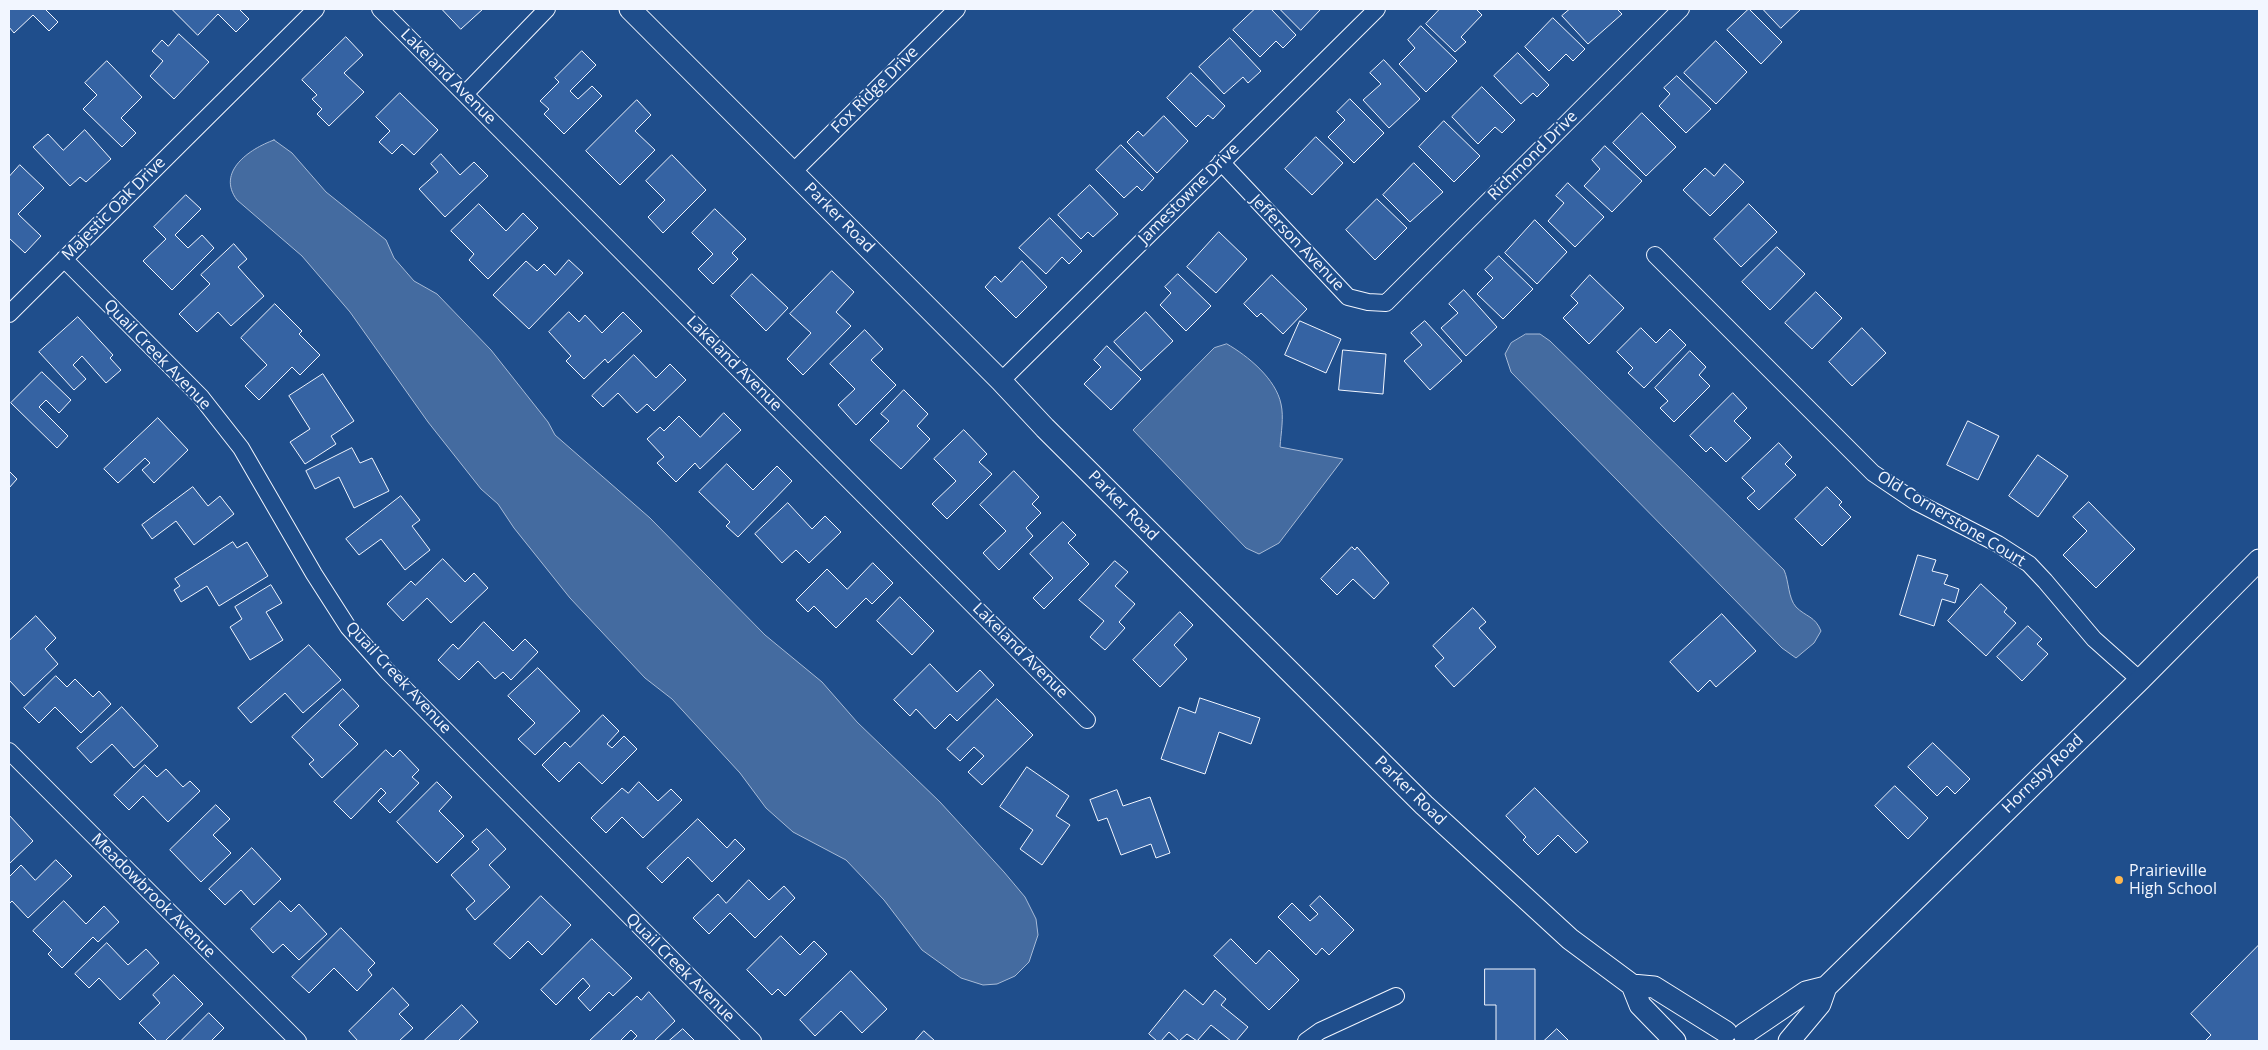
<!DOCTYPE html>
<style>
body{margin:0}
#map{position:relative;width:2268px;height:1050px;overflow:hidden;background:#1f4e8c;font-family:"Open Sans",sans-serif}
canvas{display:block}
.frame{position:absolute;inset:0;border:10px solid #f2f6ff;pointer-events:none}
</style>
<div id="map">
<canvas width="2268" height="1050"></canvas>
<div class="frame"></div>
</div>
<script>
const context = document.querySelector('canvas').getContext('2d');
context.lineJoin = 'round';
function paint(path, color) { context.fillStyle = color; context.fill(path, 'evenodd'); }
function strokePath(path, color, width, dash) { context.strokeStyle = color; context.lineWidth = width; context.lineCap = dash ? 'butt' : 'round'; context.setLineDash(dash || []); context.stroke(path); }
function write(font, color, halo, rows, align = 'center') {
  context.font = font + ' "Open Sans",sans-serif'; context.lineWidth = 4; context.setLineDash([]); context.textBaseline = 'middle'; context.strokeStyle = halo; context.fillStyle = color; for (const [text, x, y, turn = 0] of rows) {
    context.save(); context.translate(x, y); context.rotate((+turn || 0) * Math.PI / 180); context.textAlign = isNaN(turn) ? turn : align; if (halo) context.strokeText(text, 0, 0); context.fillText(text, 0, 0); context.restore();
  }
}
const water = new Path2D(`
 M274 140 292 153 326 192 386 240 394 258 414 281 437 294 491 350 548 422 555 435 650 518 765 635 822 682 857 722 940 802 1004 872 1025 897 1036 919 1038 935 1029 962 1015 976 997 984 983 985 961 978 922 950 884 900 846 860 793 832 766 808 740 773 672 699 645 678 570 598 514 528 498 504 481 489 428 422 350 312 302 256 237 200C216 172 249 149 274 140Z
 M1526 334H1540L1550 341 1784 570C1789 581 1788 598 1796 607 1806 617 1815 616 1821 631L1814 643 1796 658 1782 648 1511 372 1505 354 1511 343Z
 M1227 344C1248 356 1276 379 1281 404 1284 417 1281 433 1280 447L1343 459 1279 543 1259 554 1246 548 1133 430 1214 348Z`);
const building = new Path2D(`
 M9 9H45L58 22 49 31 33 15 14 33 9 27Z
 M172 9H239L249 19 236 32 218 14 198 35Z
 M442 9H483L461 29Z
 M1255 9H1271L1296 35 1283 48 1276 41 1260 57 1233 30Z
 M1280 9H1321L1301 30Z
 M1440 9H1476L1482 15 1461 37 1466 42 1455 52 1426 24Z
 M1570 9H1617L1622 14 1588 44 1562 16Z
 M1749 9 1782 42 1761 64 1727 30Z
 M1763 9H1801L1781 28Z
 M1553 18 1585 49 1573 61 1566 54 1549 71 1525 47Z
 M1421 26 1457 61 1426 92 1399 64 1415 48 1408 40Z
 M179 34 209 62 174 99 150 76 163 61 152 51 162 40 168 46Z
 M346 37 363 55 344 73 364 92 329 126 317 114 322 109 312 99 317 95 302 80Z
 M1230 38 1261 71 1248 83 1243 77 1224 94 1199 67Z
 M1716 41 1747 72 1716 104 1684 73Z
 M582 51 596 65 570 91 578 99 592 86 602 96 564 134 544 114 549 109 540 101 559 82 555 78Z
 M1518 53 1549 85 1537 97 1533 93 1521 104 1494 76Z
 M1384 60 1420 99 1389 128 1363 100 1381 84 1370 73Z
 M107 61 142 97 121 118 136 133 122 147 83 109 97 95 85 83Z
 M1191 73 1225 106 1213 119 1208 115 1196 127 1167 98Z
 M1677 76 1711 109 1686 133 1659 106 1670 94 1664 88Z
 M1482 87 1515 120 1502 133 1495 127 1478 144 1452 117Z
 M400 93 438 130 414 155 402 144 392 154 379 142 390 131 376 117Z
 M1350 99 1384 133 1354 163 1328 137 1345 120 1337 112Z
 M637 100 651 115 635 131 655 150 620 185 586 151Z
 M1642 113 1676 147 1646 176 1613 143Z
 M1164 116 1188 141 1157 173 1127 142 1138 131 1143 136Z
 M1444 121 1480 156 1454 182 1419 147Z
 M85 130 111 159 86 182 80 177 70 186 33 147 48 134 63 150Z
 M1316 137 1343 163 1312 195 1285 169Z
 M1121 145 1154 178 1142 191 1137 186 1124 198 1096 170Z
 M1605 146 1642 181 1612 212 1584 186 1600 169 1592 160Z
 M441 154 460 175 474 162 488 176 445 217 419 189 438 172 431 164Z
 M672 155 706 190 663 233 648 217 665 200 646 181Z
 M1414 163 1443 192 1410 222 1383 195Z
 M1725 164 1744 182 1710 216 1683 190 1705 168 1714 176Z
 M20 165 44 188 18 214 41 236 25 253 9 238V177Z
 M1568 183 1604 217 1575 247 1548 221 1564 203 1556 196Z
 M1090 185 1118 214 1093 237 1088 232 1081 239 1058 215Z
 M186 195 201 209 175 235 188 248 202 235 214 248 172 290 143 261 166 239 154 227Z
 M1377 199 1407 228 1375 260 1346 230Z
 M479 204 506 231 523 213 538 228 488 279 469 260 474 254 451 231Z
 M1749 204 1777 232 1741 267 1714 239Z
 M715 209 746 239 732 253 738 259 713 284 698 269 713 254 692 233Z
 M1050 218 1082 251 1069 264 1062 257 1046 274 1019 248Z
 M1535 220 1567 252 1537 284 1505 253Z
 M1219 232 1247 259 1216 293 1187 267Z
 M234 244 247 259 238 267 264 296 231 326 218 312 197 332 179 314 210 284 201 275Z
 M1777 247 1805 274 1770 310 1742 282Z
 M1499 256 1533 289 1503 319 1477 294 1493 278 1485 270Z
 M569 260 583 273 529 329 493 295 526 261 537 271 544 264 555 275Z
 M1022 261 1047 287 1016 318 985 287 995 276 1001 282Z
 M832 271 854 292 836 312 851 326 803 375 787 359 811 333 790 314Z
 M752 274 788 308 766 331 731 296Z
 M1178 274 1211 306 1186 331 1160 305 1171 293 1165 287Z
 M1272 275 1307 309 1283 334 1261 313 1257 317 1244 304Z
 M1590 275 1624 308 1589 344 1563 318 1578 303 1571 296Z
 M1464 290 1497 327 1466 356 1441 328 1458 313 1449 304Z
 M1816 292 1842 318 1812 349 1785 323Z
 M275 304 302 331 299 334 320 355 300 375 292 367 259 400 245 386 267 365 241 338Z
 M569 312 579 322 585 315 602 333 623 312 642 331 608 363 605 359 584 379 566 361 571 356 549 332Z
 M1146 312 1173 341 1141 371 1114 342Z
 M78 317 113 355 110 358 121 370 106 383 82 356 73 365 86 379 74 390 39 352Z
 M1300 321 1341 339 1326 373 1285 355Z
 M1425 321 1462 361 1430 390 1404 361 1422 345 1411 333Z
 M1641 328 1656 343 1670 329 1686 345 1644 388 1628 373 1633 368 1617 352Z
 M1862 328 1886 353 1852 386 1829 362Z
 M865 330 883 349 871 360 896 385 856 425 838 405 855 389 830 364Z
 M1107 346 1141 379 1111 410 1084 384 1101 367 1094 360Z
 M1343 350 1386 354 1383 394 1339 390Z
 M1690 351 1706 367 1699 375 1710 386 1674 422 1660 408 1668 401 1655 388Z
 M634 355 656 378 670 364 686 380 654 411 647 404 637 413 618 393 603 407 592 396Z
 M42 372 71 400 59 413 46 400 39 407 68 436 57 448 11 403Z
 M323 374 354 421 331 436 336 444 305 464 290 442 310 429 289 396Z
 M904 390 928 414 917 426 930 439 901 469 870 440 889 421 881 414Z
 M1733 393 1747 408 1734 421 1751 438 1726 462 1711 447 1706 452 1690 436Z
 M724 413 741 430 700 469 695 463 676 482 657 463 664 457 647 439 660 427 664 431 679 416 700 437Z
 M158 418 188 450 154 483 142 470 150 463 145 458 118 483 104 469Z
 M1968 421 1999 436 1978 480 1947 465Z
 M964 430 987 454 979 462 992 474 947 519 932 504 956 481 934 459Z
 M1779 443 1792 457 1785 464 1796 475 1759 510 1747 498 1755 491 1742 478Z
 M352 448 360 463 372 458 389 491 354 508 339 477 315 489 306 471Z
 M2038 455 2068 476 2038 517 2009 496Z
 M727 464 753 490 777 466 792 481 738 537 726 526 730 522 699 492Z
 M9 471 17 479 9 488Z
 M1014 471 1039 497 1032 504 1041 513 1026 528 1033 536 999 570 983 553 1006 531 980 505Z
 M193 487 208 506 220 496 234 514 194 545 176 521 152 539 142 525Z
 M1827 487 1842 502 1839 505 1851 517 1822 546 1795 519Z
 M401 496 420 520 412 526 430 550 405 570 381 539 359 555 346 539Z
 M2089 502 2135 549 2096 588 2063 555 2087 531 2073 517Z
 M788 503 812 529 825 516 841 532 809 563 796 550 782 563 755 534Z
 M1063 522 1076 535 1068 543 1089 564 1044 609 1033 598 1053 578 1030 554Z
 M233 542 237 548 247 542 268 576 219 606 207 586 181 602 174 590 180 586 175 579Z
 M1352 547 1355 550 1357 547 1389 583 1374 599 1353 579 1337 595 1321 579Z
 M1918 555 1936 560 1932 571 1948 575 1944 584 1959 589 1955 603 1942 599 1934 626 1900 615Z
 M443 559 465 582 474 573 488 588 451 623 427 598 403 621 387 604 411 581 415 585Z
 M1115 561 1128 572 1115 586 1135 604 1119 622 1125 628 1105 650 1090 637 1104 621 1079 600Z
 M873 563 893 583 872 604 866 598 836 628 814 606 808 612 796 600 827 569 847 589Z
 M1981 584 2007 608 2004 612 2016 623 1986 656 1948 621Z
 M271 585 282 603 266 612 283 640 250 660 230 627 242 619 235 607Z
 M900 597 934 631 912 655 877 621Z
 M1473 608 1486 622 1479 628 1496 647 1454 687 1435 666 1444 658 1433 646Z
 M1180 612 1193 625 1174 645 1187 659 1160 687 1133 660Z
 M1722 614 1756 651 1716 687 1710 680 1698 692 1670 662Z
 M36 616 56 638 45 649 58 664 24 696 9 680V641Z
 M484 622 513 651 525 639 538 652 511 680 503 672 495 679 478 661 459 680 438 660 453 644 458 649Z
 M2028 626 2042 639 2037 644 2048 654 2022 681 1997 657Z
 M309 645 341 680 303 713 285 693 251 723 238 708Z
 M930 664 957 692 980 670 994 685 957 721 950 714 935 729 916 709 910 716 894 700Z
 M538 668 580 711 535 755 518 739 535 723 508 696Z
 M56 676 67 687 75 679 93 697 99 691 111 704 81 733 55 707 39 723 24 708Z
 M343 689 359 706 339 725 358 744 322 778 309 764 314 760 292 737Z
 M1200 698 1260 718 1251 744 1219 732 1205 774 1161 759 1179 707 1195 713Z
 M997 699 1033 735 982 785 968 772 984 756 974 747 960 761 947 749Z
 M122 707 158 746 134 768 112 744 91 763 77 748Z
 M603 715 619 731 607 744 612 748 624 736 637 749 602 784 579 762 559 782 542 765 565 742 570 747Z
 M1933 743 1970 779 1955 794 1947 786 1937 796 1908 767Z
 M386 750 393 757 400 750 419 770 412 777 419 783 390 813 378 801 386 793 381 788 351 819 334 802Z
 M145 765 157 777 166 769 183 787 190 781 200 791 168 822 143 796 129 810 114 795Z
 M1027 767 1069 796 1056 816 1070 825 1042 865 1020 849 1033 830 1000 807Z
 M437 782 452 797 439 811 464 836 437 863 397 822Z
 M639 782 658 801 671 789 682 800 643 838 622 817 606 833 591 818 622 788 628 793Z
 M1895 786 1928 818 1908 839 1875 806Z
 M1535 788 1588 842 1576 853 1558 835 1538 855 1523 840 1526 837 1506 816Z
 M1117 790 1123 806 1150 797 1170 853 1156 858 1151 844 1121 855 1107 818 1098 821 1090 800Z
 M216 805 230 819 213 835 231 853 201 882 170 850Z
 M9 815 33 841 9 864Z
 M698 819 727 848 735 839 745 849 712 882 688 857 662 883 647 868Z
 M487 829 506 849 489 865 510 887 475 920 466 909 475 901 451 875 479 849 472 842Z
 M252 848 281 879 254 905 241 890 225 905 209 889Z
 M56 860 72 876 28 918 12 901 9 904V877L21 865 35 880Z
 M749 880 769 900 784 886 795 898 755 938 730 913 709 934 693 918 718 894 726 903Z
 M541 896 571 925 542 955 528 941 510 959 494 944Z
 M1320 896 1354 930 1329 955 1322 948 1316 955 1278 917 1292 903 1310 921 1318 914 1310 906Z
 M64 901 86 924 104 906 119 922 98 942 93 937 62 968 48 954 52 950 33 931Z
 M280 901 291 912 299 904 327 934 299 960 283 944 273 953 251 929Z
 M341 928 375 963 368 970 372 975 357 991 334 968 309 993 292 977Z
 M781 936 800 955 814 941 827 954 785 996 778 989 772 995 747 970Z
 M592 939 632 978 613 996 609 992 590 1011 578 998 590 986 583 978 556 1005 541 990Z
 M1231 939 1256 964 1269 950 1299 980 1269 1010 1214 956Z
 M107 943 128 965 146 949 159 963 120 1000 99 978 89 988 75 974Z
 M2259 945V1041H2205L2211 1035 2191 1014Z
 M1485 969H1535V1041H1496V1005H1485Z
 M851 971 887 1009 862 1033 841 1011 815 1036 800 1020Z
 M174 975 203 1004 165 1041H157L139 1023 160 1003 153 995Z
 M393 988 409 1005 399 1014 413 1028 399 1041H358L349 1031Z
 M1185 990 1203 1005 1215 990 1226 999 1221 1005 1248 1027 1236 1041H1231L1211 1025 1197 1041 1187 1034 1179 1041 1169 1032 1161 1041H1157L1149 1034Z
 M649 992 675 1021 654 1041H632L637 1036 631 1030 620 1041H589L637 996 641 1000Z
 M462 1005 478 1022 458 1041H424Z
 M209 1013 224 1028 211 1041H181Z
 M683 1029 695 1041H669Z
 M1557 1029 1569 1041H1544Z
 M924 1031 935 1041H915Z`);
const minor = new Path2D(`
 M380 9 1087 720
 M465 94 547 9
 M1221 162 1348 297 1368 302 1386 303 1681 9
 M793 172 957 9
 M1655 255 1873 473 1916 502 1998 544 2029 564 2045 581 2094 639 2140 680
 M64 259 201 397 241 448 314 574 348 627 388 672 753 1041
 M9 314 316 9
 M1001 381 1377 9
 M9 751 298 1041
 M1306 1041 1320 1031 1396 996`);
const tertiary = new Path2D(`
 M630 9 1001 381 1045 428 1424 805 1570 939 1632 985 1640 1005 1675 1041
 M1632 985 1654 987 1726 1032
 M1744 1034 1806 992 1826 987
 M1789 1041 1820 1004 1826 987 2140 680 2259 560`);
const markers = [
 [2119,880,5,"#ffb74d"]
];
const streetNames = [
 ["Lakeland Avenue",448,77,45],
 ["Fox Ridge Drive",875,90,-45],
 ["Richmond Drive",1533,156,-45],
 ["Jamestowne Drive",1189,194,-45],
 ["Majestic Oak Drive",114,209,-45],
 ["Parker Road",839,218,45],
 ["Jefferson Avenue",1297,243,46],
 ["Quail Creek Avenue",157,355,46],
 ["Lakeland Avenue",734,364,45],
 ["Parker Road",1123,506,45],
 ["Old Cornerstone Court",1951,519,31],
 ["Lakeland Avenue",1020,651,45],
 ["Quail Creek Avenue",398,678,47],
 ["Hornsby Road",2043,774,-44],
 ["Parker Road",1410,791,44],
 ["Meadowbrook Avenue",153,896,45],
 ["Quail Creek Avenue",680,968,45]
];
const poiNames = [
 ["Prairieville",2129,871],
 ["High School",2129,889]
];
paint(water, '#446ba0');
strokePath(water, '#a8bbd7', 1);
paint(building, '#3563a3');
strokePath(building, '#f2f6ff', 1);
strokePath(minor, '#f2f6ff', 18);
strokePath(tertiary, '#f2f6ff', 23);
strokePath(minor, '#1f4e8c', 16);
strokePath(tertiary, '#1f4e8c', 21);
for (const [x, y, r, color] of markers) { const dot = new Path2D(); dot.arc(x, y, r, 0, 2 * Math.PI); context.fillStyle = color; context.fill(dot); strokePath(dot, '#1f4e8c', 2); }
write('16px', '#f2f6ff', '#1f4e8c', streetNames);
write('16px', '#f2f6ff', '#1f4e8c', poiNames, 'left');
</script>
